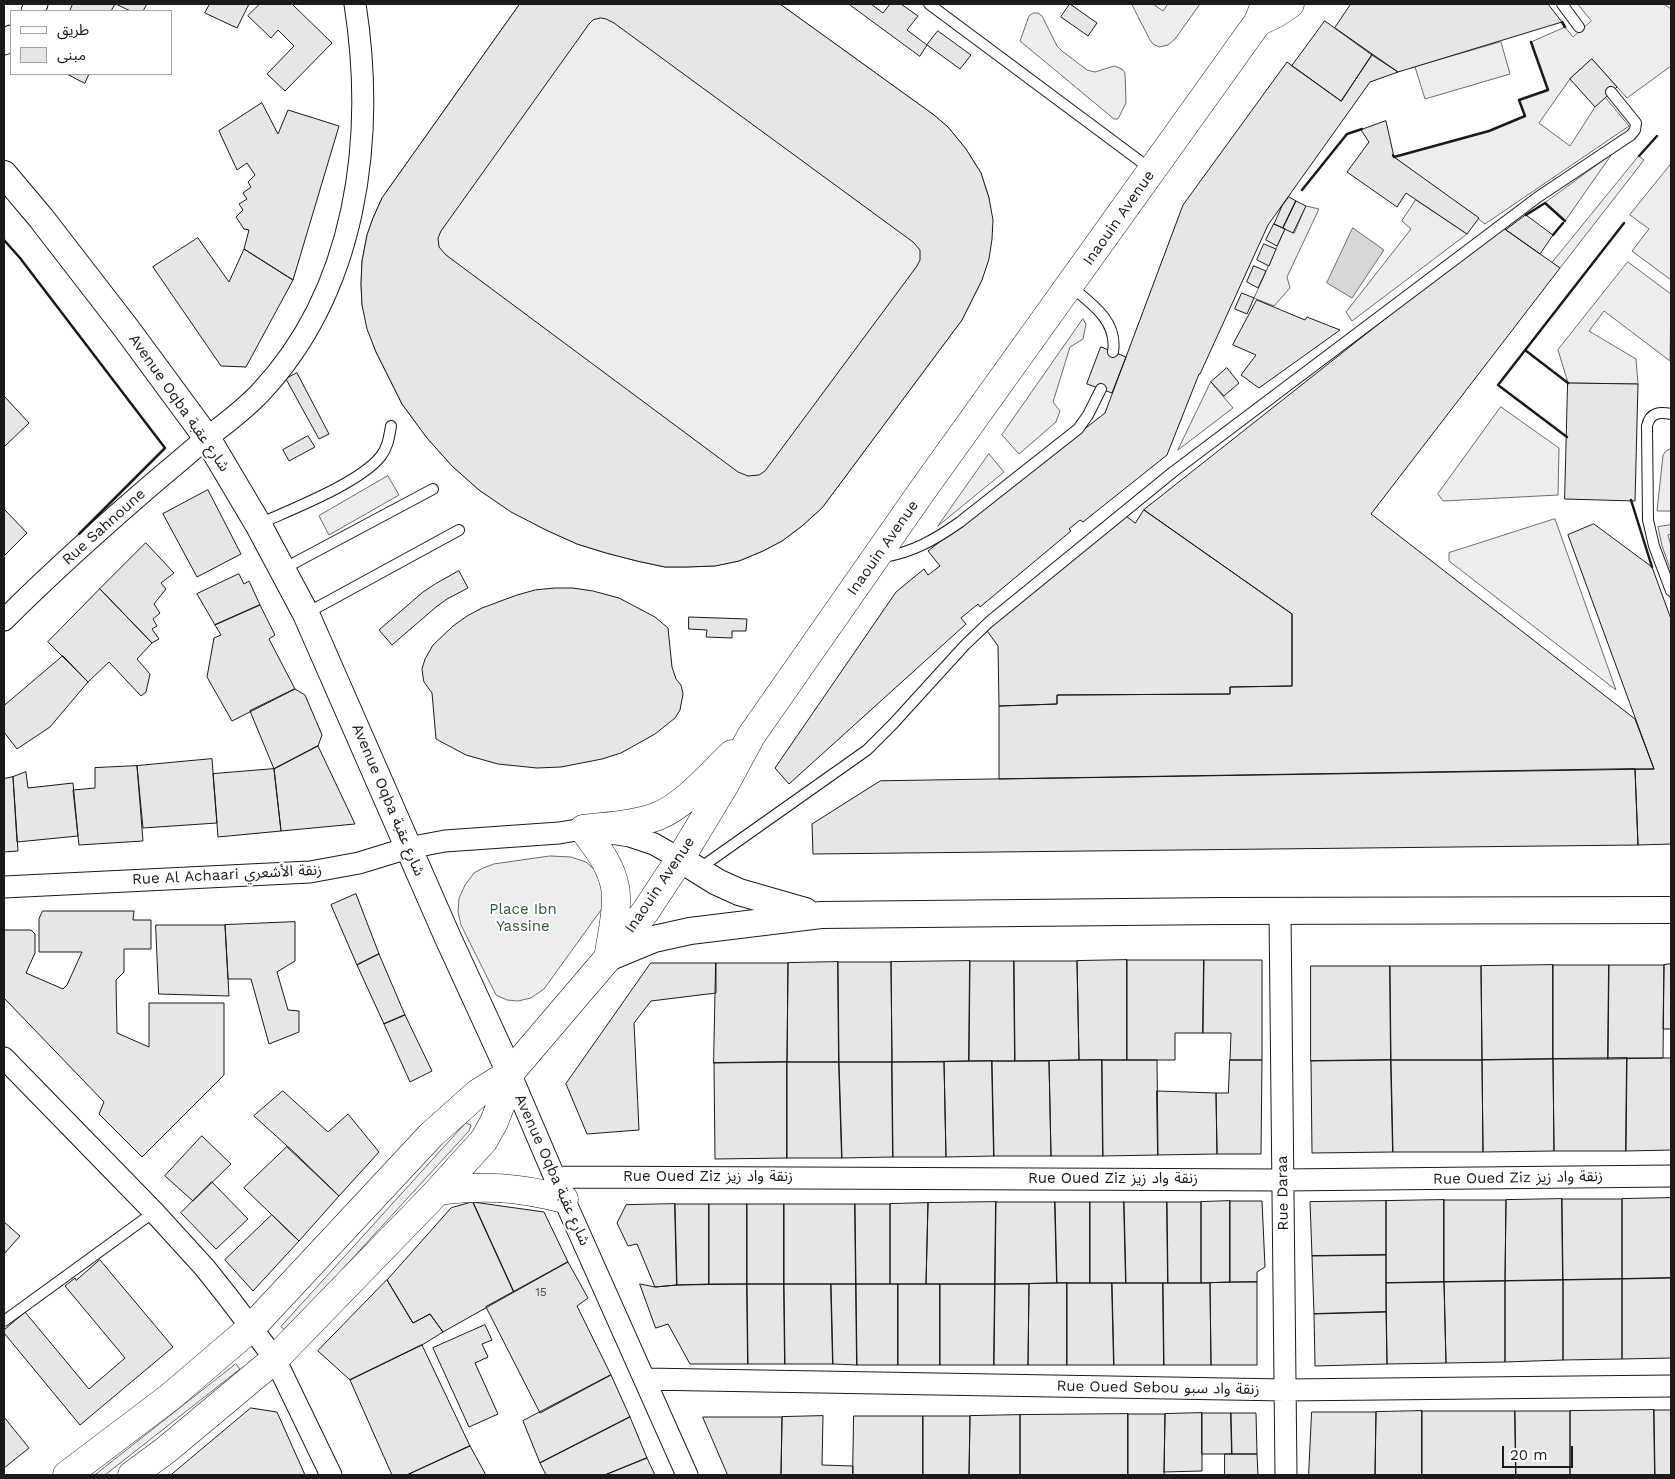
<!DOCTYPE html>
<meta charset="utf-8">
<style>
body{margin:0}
#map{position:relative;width:1675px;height:1479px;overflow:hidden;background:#fff;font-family:"Work Sans","Noto Sans Arabic",sans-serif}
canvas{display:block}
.frame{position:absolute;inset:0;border:5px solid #1a1a1a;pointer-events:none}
.legend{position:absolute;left:10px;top:10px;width:162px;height:65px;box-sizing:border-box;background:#fff;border:1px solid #a3a3a3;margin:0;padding:6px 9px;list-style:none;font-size:15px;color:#1a1a1a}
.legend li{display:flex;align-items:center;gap:10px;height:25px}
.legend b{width:25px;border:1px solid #a3a3a3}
.scale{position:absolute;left:1502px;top:1446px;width:71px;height:22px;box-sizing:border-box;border:2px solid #1a1a1a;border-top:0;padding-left:6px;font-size:15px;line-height:18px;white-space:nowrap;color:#1a1a1a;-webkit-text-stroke:4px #fff;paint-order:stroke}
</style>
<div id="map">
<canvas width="1675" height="1479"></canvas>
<div class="frame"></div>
<ul class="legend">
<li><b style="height:6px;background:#fff"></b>طريق</li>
<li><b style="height:14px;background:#e6e6e6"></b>مبنى</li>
</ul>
<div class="scale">20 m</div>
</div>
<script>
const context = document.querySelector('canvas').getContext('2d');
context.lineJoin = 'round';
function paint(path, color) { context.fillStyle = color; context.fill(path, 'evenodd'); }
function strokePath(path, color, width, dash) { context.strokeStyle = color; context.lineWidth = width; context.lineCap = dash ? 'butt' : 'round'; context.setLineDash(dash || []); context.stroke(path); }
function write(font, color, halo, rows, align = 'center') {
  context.font = font + ' "Work Sans","Noto Sans Arabic",sans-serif'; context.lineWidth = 4; context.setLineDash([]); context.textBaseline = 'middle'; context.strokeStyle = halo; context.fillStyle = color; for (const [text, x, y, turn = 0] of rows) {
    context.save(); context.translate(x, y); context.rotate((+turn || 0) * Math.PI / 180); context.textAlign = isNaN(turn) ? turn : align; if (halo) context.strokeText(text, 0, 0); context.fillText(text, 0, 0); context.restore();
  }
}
const built = new Path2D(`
 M520 4H780L934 115 948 127 966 149 981 173 989 198 982 280 962 320 822 508 802 526 782 541 763 551 739 561 714 566 686 567H665L637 561 606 553 577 544 546 530 511 511 479 490 452 466 427 438 402 404 376 352 362 305 361 284 362 261 367 235 373 218 382 198Z
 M1132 4H1153L1163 11 1168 4H1200L1175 39 1168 45 1159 47 1153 44 1150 40Z
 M1578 4H1664L1671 9V66L1627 98 1592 59 1570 79 1539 123 1570 146 1595 107 1605 97 1629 126 1485 224 1394 157 1489 131 1525 116 1519 100 1548 89 1531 42 1565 27 1573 37 1591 21Z
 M1034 13H1038L1042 16 1057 46 1062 51 1087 70 1095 72 1114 66 1122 69 1125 73 1126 103 1118 119H1114L1020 41 1029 16Z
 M1501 42 1510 74 1425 99 1415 67Z
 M1612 154 1565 221 1545 203Z
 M1639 156 1644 160 1560 268 1552 263Z
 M1671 164V280L1632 251 1649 229 1630 215Z
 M1416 200 1467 234 1352 321 1346 312 1411 229 1402 221Z
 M1306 206 1319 209 1287 277 1290 288 1274 306 1254 298 1285 229 1294 233Z
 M1628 262 1671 294 1670 361 1604 311 1589 331 1636 359 1638 384 1568 383 1558 350Z
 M1083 319 1086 324 1083 339 1070 347 1053 402 1060 411 1056 422 1019 454 1002 435Z
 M1211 382 1233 408 1178 450Z
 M1501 407 1559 448 1558 495 1443 501 1438 494Z
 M1671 449V511H1657L1663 455 1666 451Z
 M989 454 1004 472 938 526Z
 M388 476 399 495 329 535 319 516Z
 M1555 519 1616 690 1449 561V553Z
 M1671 525V534L1668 535 1671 546V571L1662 546 1658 527Z
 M550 856 571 857 586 862 596 871 606 901 601 910 544 989 531 998 518 1001 507 1000 496 995 461 925 458 912 459 898 465 885 474 873 483 868 494 864Z
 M466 1123 471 1125 469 1131 286 1331 281 1327Z
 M236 1364 240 1369 105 1475H95Z`);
const water = new Path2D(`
 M1353 228 1384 250 1352 298 1327 283Z`);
const building = new Path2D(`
 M73 4H115L111 11H70Z
 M116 4H147L143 11H131Z
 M210 4H249L237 28 205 13Z
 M260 4H292L332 43 285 91 267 74 294 46 278 30 271 38 248 16Z
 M520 4H780L934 115 948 127 966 149 981 173 989 198 993 220 992 239 989 259 982 280 962 320 822 508 802 526 782 541 763 551 739 561 715 566 686 567H665L637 561 606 553 577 544 546 530 511 512 479 490 452 466 427 438 402 404 376 352 367 329 362 305 361 284 362 261 367 235 373 218 382 198ZM601 18 606 19 614 23 913 242 920 250V260L917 266 765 471 759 475 748 476 738 472 446 255 439 247 438 238 441 231 589 24 593 20Z
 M849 4H871L883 13 890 4H901L918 16 907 30 927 45 920 56Z
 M1070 4 1097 23 1088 36 1061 17Z
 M1351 4H1548L1562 22 1398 72 1335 28Z
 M1325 21 1372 55 1341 101 1292 66Z
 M938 31 971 55 960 69 927 45Z
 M1372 55 1398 72 1370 82 1268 225 1200 374H1199L1167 455 1083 522 1080 520 1069 529 1071 531 980 607 978 604 961 618 966 624 789 784 775 768 896 592 924 569 928 575 940 566 928 551 1105 413 1183 205 1287 62 1341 101Z
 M1592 59 1617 87 1595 107 1570 79Z
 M67 74H89L85 83Z
 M262 103 278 134 288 110 339 126 293 280 244 249 249 230 244 229 236 217 243 210 239 204 247 199 243 193 251 187 248 182 255 175 247 163 237 170 219 131Z
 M1386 121 1394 157 1479 218 1467 234 1406 193 1397 207 1347 172 1369 142 1361 130Z
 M1289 197 1296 201 1283 228 1274 224 1282 206Z
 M1296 201 1306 206 1293 233 1283 228Z
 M1526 215 1553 235 1540 254 1506 230Z
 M1274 224 1285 229 1277 246 1266 240Z
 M1502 227 1560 268 1371 514 1635 719 1654 769 999 779V706L1057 704V695L1230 694V687L1292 686V614L1144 510Z
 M198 238 229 282 244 249 293 280 246 367 221 366 153 267Z
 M1264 244 1276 249 1269 266 1257 260Z
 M1254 266 1266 271 1258 288 1247 282Z
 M1242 293 1254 298 1247 314 1235 309Z
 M1257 300 1305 320 1307 317 1340 330 1259 388 1241 375 1256 355 1233 345Z
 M1101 347 1126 357 1112 393 1087 384Z
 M1227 368 1239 383 1224 396 1211 382Z
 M297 373 329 434 319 439 286 379Z
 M1568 383 1638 384 1635 501 1565 499Z
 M4 396 29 423 4 447Z
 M308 436 315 447 289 461 283 450Z
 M208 490 241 554 197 577 163 514Z
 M4 509 27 533 4 556Z
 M1144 510 1292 614V686L1230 687V694L1057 695V704L999 706 998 646 985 628 1126 516 1135 523Z
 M1594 524 1652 567 1671 619V844L1638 845 1635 769H1654L1568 535Z
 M146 543 174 573 161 583 166 589 154 604 160 613 153 619 157 626 152 629 159 639 152 643 100 589Z
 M459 571 468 588 447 599 436 607 392 645 379 630 423 592 435 584Z
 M239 574 244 584 249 581 260 605 215 625 197 594Z
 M555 588H573L593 591 619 598 655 617 668 628 672 667 676 679 681 685 683 694 680 710 675 718 655 734 621 753 602 759 561 767 537 768 498 764 466 755 436 739 432 693 424 682 423 677 422 669 425 659 433 645 453 626 467 616 482 608 517 595 535 590Z
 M100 589 152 643 137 659 150 674 146 692 141 696 109 662 88 682 48 642Z
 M260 605 275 635 269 639 295 689 232 721 207 677 214 638 221 635 215 625Z
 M689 617 747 619 746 631H732V638L706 637 707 630 689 629Z
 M63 656 88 682 50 727 17 749 4 732V706Z
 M295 689 305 695 322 735 318 746 274 769 250 711Z
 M318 746 355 824 281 831 274 769Z
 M212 759 217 823 143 828 137 766Z
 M137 766 143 841 79 845 73 790 95 788V768Z
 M274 769 281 831 218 837 213 774Z
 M1635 769 1638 845 813 854 812 824 880 781Z
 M26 772 28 788 73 783 78 836 17 842 13 777Z
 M13 777 18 851 4 852V779Z
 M356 894 379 954 357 965 331 905Z
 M43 911H134L133 920H151V949H124V972L116 980 117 1033 149 1047V1003H224V1075L142 1157 99 1114 104 1102 4 998V930H31L35 934V953L26 973 63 989 67 985 82 952H39V919Z
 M295 922V961L277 972 288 1010 299 1011V1032L269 1044 251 979H228L225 925Z
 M156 925H225L229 996 159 994Z
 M379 954 405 1015 384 1024 357 965Z
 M1127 960H1204L1203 1033H1175V1060H1127Z
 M1127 960V1060H1079L1077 961Z
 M1204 960H1262V1060H1230L1231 1033H1203Z
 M970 961 969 1061 892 1062 891 962Z
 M970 961H1014L1015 1061H969Z
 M1014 961H1077L1079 1060 1015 1061Z
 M838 962 839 1062H787L788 963Z
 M838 962H891L892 1062H839Z
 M651 963H716V993L651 1001 634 1023 639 1130 587 1134 566 1084Z
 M716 963H788L787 1062 714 1063Z
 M1671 964V1029H1663L1664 965Z
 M1553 965H1609L1608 1059H1553Z
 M1553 965V1059L1482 1060 1481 966Z
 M1609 965H1664L1663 1058 1608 1059Z
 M1311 966H1390L1391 1060 1311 1061Z
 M1390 966H1481L1482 1060H1391Z
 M405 1015 432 1071 410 1082 384 1024Z
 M1627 1058 1626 1151H1554L1553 1059Z
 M1627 1058H1671V1150L1626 1151Z
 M1553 1059 1554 1151 1483 1152 1482 1060Z
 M1102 1060 1103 1156H1051L1049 1061Z
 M1102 1060H1157L1158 1155 1103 1156Z
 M1230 1060H1262L1261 1154H1217L1216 1093H1228Z
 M1391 1060 1393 1152 1312 1153 1311 1061Z
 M1391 1060H1482L1483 1152H1393Z
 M992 1061 994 1156 946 1157 944 1062Z
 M992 1061H1049L1051 1156H994Z
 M787 1062H839L842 1158H787Z
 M787 1062V1158L715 1159 714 1063Z
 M839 1062H892L893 1157 842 1158Z
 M892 1062H944L946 1157H893Z
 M283 1091 328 1132 348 1114 379 1152 339 1196 296 1154 254 1116Z
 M1157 1091 1216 1093 1217 1154 1158 1155Z
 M202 1136 231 1164 193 1201 165 1176Z
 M287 1147 339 1196 299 1241 244 1188Z
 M212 1182 248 1219 216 1249 181 1213Z
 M1671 1198V1278L1622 1279V1199Z
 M1562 1199H1622V1279L1563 1280Z
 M1562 1199 1563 1280 1505 1281 1506 1200Z
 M1444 1200H1506L1505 1281 1444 1282Z
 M1444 1200V1282L1386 1283V1201Z
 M1230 1201V1282L1201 1283V1202Z
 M1230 1201H1262L1265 1267 1257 1272V1282H1230Z
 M1386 1201V1255L1312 1256 1310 1202Z
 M473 1202 544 1212 568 1262 514 1292Z
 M473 1202 514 1292 443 1332 430 1314 413 1323 387 1280 451 1208Z
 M996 1202H1055L1057 1283 995 1284Z
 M996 1202 995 1284H926L928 1203Z
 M1055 1202H1090V1283H1057Z
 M1090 1202H1124L1126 1283H1090Z
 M1124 1202H1167L1168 1283H1126Z
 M1167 1202H1201V1283H1168Z
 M928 1203 926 1284H890V1204Z
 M675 1204H709V1284L677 1285Z
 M675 1204 677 1285 655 1287 637 1244 628 1246 617 1223 626 1205Z
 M709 1204H747V1284H709Z
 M747 1204H784V1284H747Z
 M784 1204H855L856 1284H784Z
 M855 1204H890V1284H856Z
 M272 1215 299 1241 253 1291 225 1260Z
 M4 1222 20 1236 4 1254Z
 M1386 1255V1312L1314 1314 1312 1256Z
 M100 1260 173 1347 80 1425 4 1333V1330L25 1312 89 1389 125 1358 65 1286 75 1278 76 1280Z
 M568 1262 588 1298 577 1306 611 1375 540 1413 486 1307Z
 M1671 1278V1358L1622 1359V1279Z
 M1622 1279V1359L1563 1360V1280Z
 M387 1280 413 1323 430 1314 443 1332 422 1345 350 1380 318 1351Z
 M1563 1280V1360L1505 1362V1281Z
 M1505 1281V1362L1446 1363 1444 1282Z
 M1257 1282V1365H1211L1210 1283Z
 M1444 1282 1446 1363 1387 1364 1386 1283Z
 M1067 1283V1365H1028L1029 1284Z
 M1067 1283H1112L1114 1365H1067Z
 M1112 1283H1163L1164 1365H1114Z
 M1163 1283H1210L1211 1365H1164Z
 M640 1284 655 1287 677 1285 747 1284 748 1364H690L668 1324 656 1328Z
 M747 1284H784L785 1364H748Z
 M784 1284H831L833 1364H785Z
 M831 1284H856L857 1365 833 1364Z
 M856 1284H898V1365H857Z
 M898 1284H940V1365H898Z
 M940 1284H995L994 1365H940Z
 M995 1284H1029L1028 1365H994Z
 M1386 1312 1387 1364 1315 1366 1314 1314Z
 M485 1325 492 1340 482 1344 488 1357 475 1363 498 1414 469 1427 433 1348Z
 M422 1345 470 1446 407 1475H392L350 1380Z
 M611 1375 630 1417 540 1463 523 1421Z
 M251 1408 277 1412 305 1475H171Z
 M1654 1410 1655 1475H1570V1411Z
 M1654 1410H1671V1475H1655Z
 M1422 1411V1475H1375L1376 1412Z
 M1422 1411H1515L1516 1475H1422Z
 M1515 1411H1570V1475H1516Z
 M1312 1412H1376L1375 1475H1309Z
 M1202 1413H1231L1232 1454H1202Z
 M1202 1413V1471L1164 1472 1165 1414Z
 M1231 1413H1256L1257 1454H1232Z
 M1128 1414H1165L1164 1475H1128Z
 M1128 1414V1475H1020V1415Z
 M1020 1415V1475H969L970 1416Z
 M823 1416 822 1465 853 1466V1475H781L782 1417Z
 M854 1416H923V1475H853Z
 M923 1416H970L969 1475H923Z
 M4 1417 29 1448 4 1468Z
 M630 1417 647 1458 605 1475H546L540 1463Z
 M703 1417H782L781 1475H728Z
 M470 1446 486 1475H407Z
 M1225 1454H1257L1258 1475H1225Z
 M647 1458 655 1475H605Z`);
const service = new Path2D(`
 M929 4 1152 170
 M1562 4 1579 27
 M1070 286C1091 303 1118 321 1113 352
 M1671 414C1660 412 1650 412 1647 426L1648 520 1654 546 1671 591
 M259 524C292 509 360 483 381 456 388 447 389 437 391 426
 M883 557C912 553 936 539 960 522L1078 429 1088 415 1101 389
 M283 569 433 489
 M307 613 459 530
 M700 868 867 750 893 724 965 645 989 622 1173 472 1538 197 1631 135 1635 130 1636 123 1611 92
 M4 1321 154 1212`);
const minor = new Path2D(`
 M32 11 37 4
 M4 44 11 36
 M4 620C55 569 109 521 164 474 179 462 193 449 208 437 226 423 244 410 260 393 357 290 376 139 355 4
 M4 887 310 872 359 863 408 848 445 841 559 833 583 829 630 836 654 844 680 859
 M1280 912 1286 1475
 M4 1058 154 1212 205 1268 228 1297 275 1359 331 1475
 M510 1073 564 1199 687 1475
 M555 1177 1283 1180 1671 1176
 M645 1379 1285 1390 1671 1386`);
const tertiary = new Path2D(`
 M4 174 41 218 126 328 207 438 258 524 306 614 448 938 510 1073
 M680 859 717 882 739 892 805 911
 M608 958 654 939 690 931 821 915 1223 911 1671 910`);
const secondary = new Path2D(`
 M1258 22 1275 14 1290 4
 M608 958C611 939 619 906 615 887 611 865 596 846 583 829 607 826 635 825 658 816 684 806 712 773 732 754
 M438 1191C485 1185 518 1187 564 1199
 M67 1475 170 1397 252 1327 431 1135 478 1093 510 1073 608 958 645 912 680 859 724 786 751 736 922 491 1258 22 1265 4
 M132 1475 166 1450 275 1359 438 1191 484 1140 494 1122 503 1099 510 1073`);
const wall = new Path2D(`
 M1562 22 1565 27
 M1393 155 1394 157 1489 131 1525 116 1519 100 1548 90 1531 42
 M1639 156 1657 136
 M1302 190 1347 134 1362 129
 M1526 215 1545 203 1565 221
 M1553 235 1563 223
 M4 240 20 258 165 448 79 534
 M1525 350 1568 383
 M1567 437 1498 385 1624 223
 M1631 500 1652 567`);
const numberNames = [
 ["15",541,1292]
];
const streetNames = [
 ["Inaouin Avenue",1119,218,-55],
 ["Avenue Oqba شارع عقبة",179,403,55],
 ["Rue Sahnoune",104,527,-42],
 ["Inaouin Avenue",883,548,-55],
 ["Avenue Oqba شارع عقبة",388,800,67],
 ["Rue Al Achaari زنقة الأشعري",227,875,-3],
 ["Inaouin Avenue",660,885,-56],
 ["Avenue Oqba شارع عقبة",552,1170,66],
 ["Rue Oued Ziz زنقة واد زيز",708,1177],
 ["Rue Oued Ziz زنقة واد زيز",1518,1178,-1],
 ["Rue Oued Ziz زنقة واد زيز",1113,1179],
 ["Rue Daraa",1283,1193,-91],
 ["Rue Oued Sebou زنقة واد سبو",1158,1388,1]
];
const parkNames = [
 ["Place Ibn",523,910],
 ["Yassine",523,927]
];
paint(built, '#ededed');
strokePath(built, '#6a6a6a', 1);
paint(water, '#d7d7d7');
strokePath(water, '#6a6a6a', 1);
paint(building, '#e6e6e6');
strokePath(building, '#1a1a1a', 1);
strokePath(service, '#1a1a1a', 12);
strokePath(minor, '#1a1a1a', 23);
strokePath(tertiary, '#1a1a1a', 28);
strokePath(secondary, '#1a1a1a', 29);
strokePath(service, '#fff', 10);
strokePath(minor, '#fff', 21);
strokePath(tertiary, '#fff', 26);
strokePath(secondary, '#fff', 28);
strokePath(wall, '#1a1a1a', 2.5);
write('12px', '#4d4d4d', null, numberNames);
write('15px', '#1a1a1a', '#fff', streetNames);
write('15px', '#2b5a34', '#fff', parkNames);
</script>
